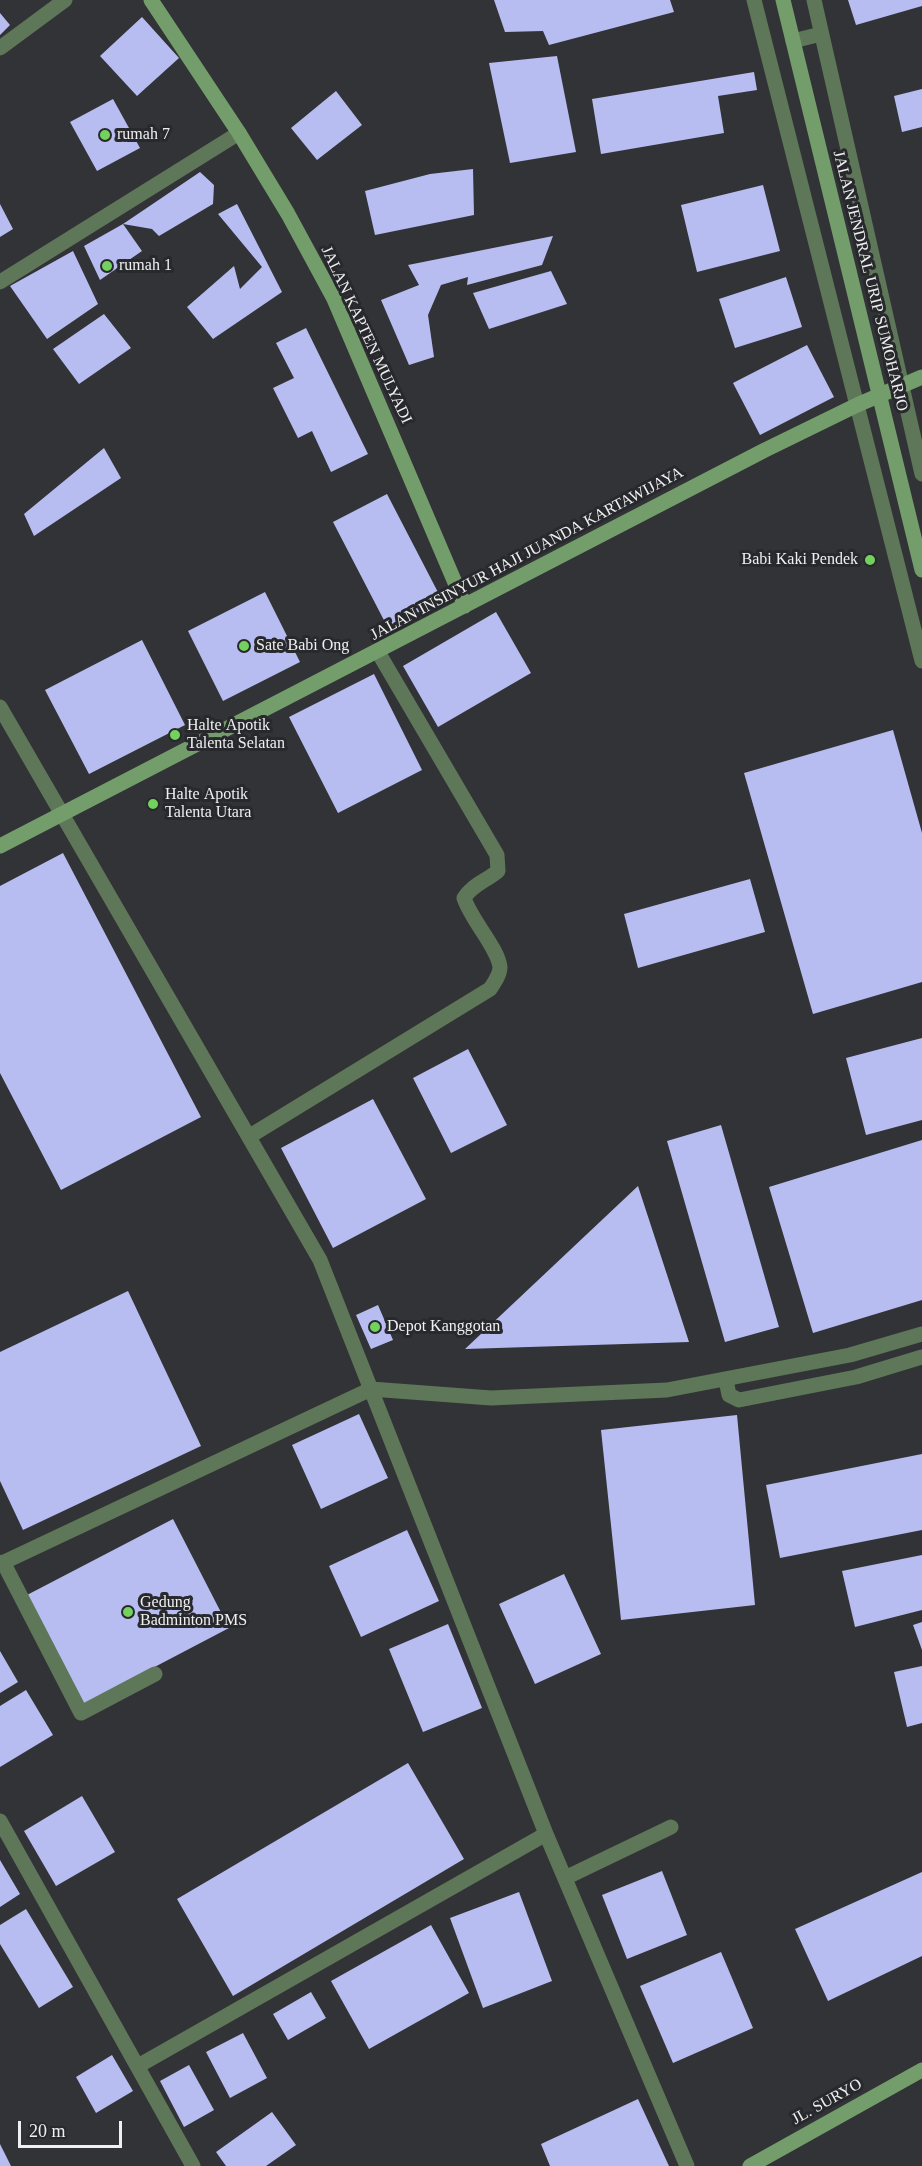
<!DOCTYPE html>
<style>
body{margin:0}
#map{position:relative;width:922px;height:2166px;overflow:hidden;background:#323336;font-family:"Times New Roman",serif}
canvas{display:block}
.scale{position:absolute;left:18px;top:2121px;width:104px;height:27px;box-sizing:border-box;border:3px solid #f0f0f2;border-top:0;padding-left:8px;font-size:18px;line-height:21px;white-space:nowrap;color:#f0f0f2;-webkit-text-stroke:4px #28292c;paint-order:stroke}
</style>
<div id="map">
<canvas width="922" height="2166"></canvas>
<div class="scale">20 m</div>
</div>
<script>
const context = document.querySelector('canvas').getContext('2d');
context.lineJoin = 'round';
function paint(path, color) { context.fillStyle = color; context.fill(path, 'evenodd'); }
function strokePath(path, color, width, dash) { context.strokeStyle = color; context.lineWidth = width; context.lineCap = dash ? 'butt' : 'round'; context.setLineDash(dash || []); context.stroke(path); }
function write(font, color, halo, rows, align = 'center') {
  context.font = font + ' "Times New Roman",serif'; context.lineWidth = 6; context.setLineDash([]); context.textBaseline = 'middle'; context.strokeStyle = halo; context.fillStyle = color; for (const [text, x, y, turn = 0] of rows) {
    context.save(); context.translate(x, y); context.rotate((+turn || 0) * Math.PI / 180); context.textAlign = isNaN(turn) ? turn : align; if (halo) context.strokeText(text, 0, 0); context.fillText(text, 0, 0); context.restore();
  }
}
const building = new Path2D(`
 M494 0H670L674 12 549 45 543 31 505 32Z
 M848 0H922V6L856 25Z
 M0 13 10 25 0 35Z
 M142 17 179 58 137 96 100 56Z
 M557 56 576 152 510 163 489 63Z
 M754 72 757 90 718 96 724 133 601 154 592 99Z
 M922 89V127L902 132 894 96Z
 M336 91 362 125 317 160 291 128Z
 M113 99 140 148 97 171 70 122Z
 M473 169 474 215 375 235 365 191 430 174Z
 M200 172 214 185 213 204 159 236 152 229 123 224Z
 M763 185 780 251 697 272 681 205Z
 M0 204 13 229 0 237Z
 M237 204 282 292 213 339 187 307 234 266 240 289 262 267 218 214Z
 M123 224 142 251 100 280 84 246Z
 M553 236 542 265 467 285 468 277 441 285 428 315 434 357 409 365 381 300 419 285 408 265Z
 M73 251 98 304 47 339 10 286Z
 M551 271 567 304 489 329 473 293Z
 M786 277 802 327 735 348 719 299Z
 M104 314 131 348 79 384 53 349Z
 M306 328 368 454 331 472 312 431 298 438 273 388 294 378 276 343Z
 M807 345 834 397 760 435 733 383Z
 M104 448 121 478 34 536 24 514Z
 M387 494 442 600 388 628 333 522Z
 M265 592 300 662 223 701 188 631Z
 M496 612 531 673 438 727 403 666Z
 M142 640 185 725 89 774 45 690Z
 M374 674 422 770 338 813 289 717Z
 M893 730 922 833V982L813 1014 744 773Z
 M63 853 201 1117 61 1190 0 1073V886Z
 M750 879 765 932 638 968 624 914Z
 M922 1038V1120L866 1135 846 1058Z
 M468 1049 507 1125 451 1153 413 1078Z
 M373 1099 426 1199 333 1248 281 1148Z
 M721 1125 779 1327 725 1342 667 1141Z
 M922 1140V1300L813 1333 769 1187Z
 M638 1186 689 1342 465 1349Z
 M128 1291 201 1446 23 1530 0 1481V1352Z
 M378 1305 393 1340 371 1349 356 1315Z
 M359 1414 388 1478 321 1509 292 1445Z
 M737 1415 755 1605 621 1620 601 1430Z
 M922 1454V1530L780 1558 766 1485Z
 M173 1519 229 1628 84 1704 27 1595Z
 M407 1530 439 1601 361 1637 329 1566Z
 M922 1555V1610L855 1627 842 1571Z
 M564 1574 601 1654 535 1684 499 1604Z
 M922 1622V1650L913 1625Z
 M448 1624 482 1708 423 1732 389 1649Z
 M0 1651 18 1682 0 1693Z
 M922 1666V1723L907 1727 894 1672Z
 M26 1690 53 1735 0 1767V1706Z
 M408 1763 464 1859 233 1996 177 1899Z
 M82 1796 115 1852 56 1886 24 1831Z
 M0 1860 20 1894 0 1907Z
 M662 1871 687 1935 627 1959 602 1895Z
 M922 1872V1956L828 2001 795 1929Z
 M519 1892 552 1981 483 2008 450 1918Z
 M26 1909 73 1987 39 2008 0 1944V1925Z
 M431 1925 469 1993 369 2049 331 1981Z
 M721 1952 753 2028 673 2063 640 1986Z
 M311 1992 326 2018 288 2040 273 2014Z
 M243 2033 267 2078 230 2098 206 2052Z
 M112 2055 133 2091 96 2113 76 2077Z
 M189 2065 214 2110 184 2127 160 2081Z
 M638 2099 669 2166H550L541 2144Z
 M272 2112 296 2145 266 2166H226L216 2152Z
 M0 2144 11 2166H0Z`);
const lane = new Path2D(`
 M754 0 922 661
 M814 0 922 474
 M793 41 821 34
 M726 1380 729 1395 739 1400 856 1377 922 1357`);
const street = new Path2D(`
 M0 48 65 0
 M0 282 239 133
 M0 707 320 1260 546 1834 687 2166
 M250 1136 490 989C494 983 500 975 500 967 498 948 471 920 464 898 472 885 486 881 498 871L497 855 378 652
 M3 1562 81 1713 155 1674
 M0 1564 371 1389 491 1398 667 1390 850 1355 922 1334
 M0 1821 193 2166
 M565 1878 671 1827
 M138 2066 546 1834`);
const secondary = new Path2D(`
 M151 0 239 133 288 214 334 299 465 606
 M783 0 922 570
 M0 846 765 450 857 405 922 377
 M750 2166 922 2070`);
const markers = [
 [105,135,6,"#72d25d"],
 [107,266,6,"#72d25d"],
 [870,560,6,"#72d25d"],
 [244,646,6,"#72d25d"],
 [175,735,6,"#72d25d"],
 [153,804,6,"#72d25d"],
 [375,1327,6,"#72d25d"],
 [128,1612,6,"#72d25d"]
];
const poiNames = [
 ["rumah 7",117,135],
 ["rumah 1",119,266],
 ["Babi Kaki Pendek",858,560,"right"],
 ["Sate Babi Ong",256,646],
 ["Halte Apotik",187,726],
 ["Talenta Selatan",187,744],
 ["Halte Apotik",165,795],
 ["Talenta Utara",165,813],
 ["Depot Kanggotan",387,1327],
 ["Gedung",140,1603],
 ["Badminton PMS",140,1621]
];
const streetNames = [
 ["JALAN JENDRAL URIP SUMOHARJO",870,281,76],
 ["JALAN KAPTEN MULYADI",366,335,65],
 ["JALAN INSINYUR HAJI JUANDA KARTAWIJAYA",527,554,-28],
 ["JL. SURYO",827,2102,-29]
];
paint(building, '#b8bdf1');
strokePath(lane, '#5e7758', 15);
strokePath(street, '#5e7758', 15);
strokePath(secondary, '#749d6c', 15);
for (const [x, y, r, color] of markers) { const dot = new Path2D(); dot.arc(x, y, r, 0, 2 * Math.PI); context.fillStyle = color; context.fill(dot); strokePath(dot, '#28292c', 2); }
write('16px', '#f0f0f2', '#28292c', poiNames, 'left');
write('16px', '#f0f0f2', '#28292c', streetNames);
</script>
